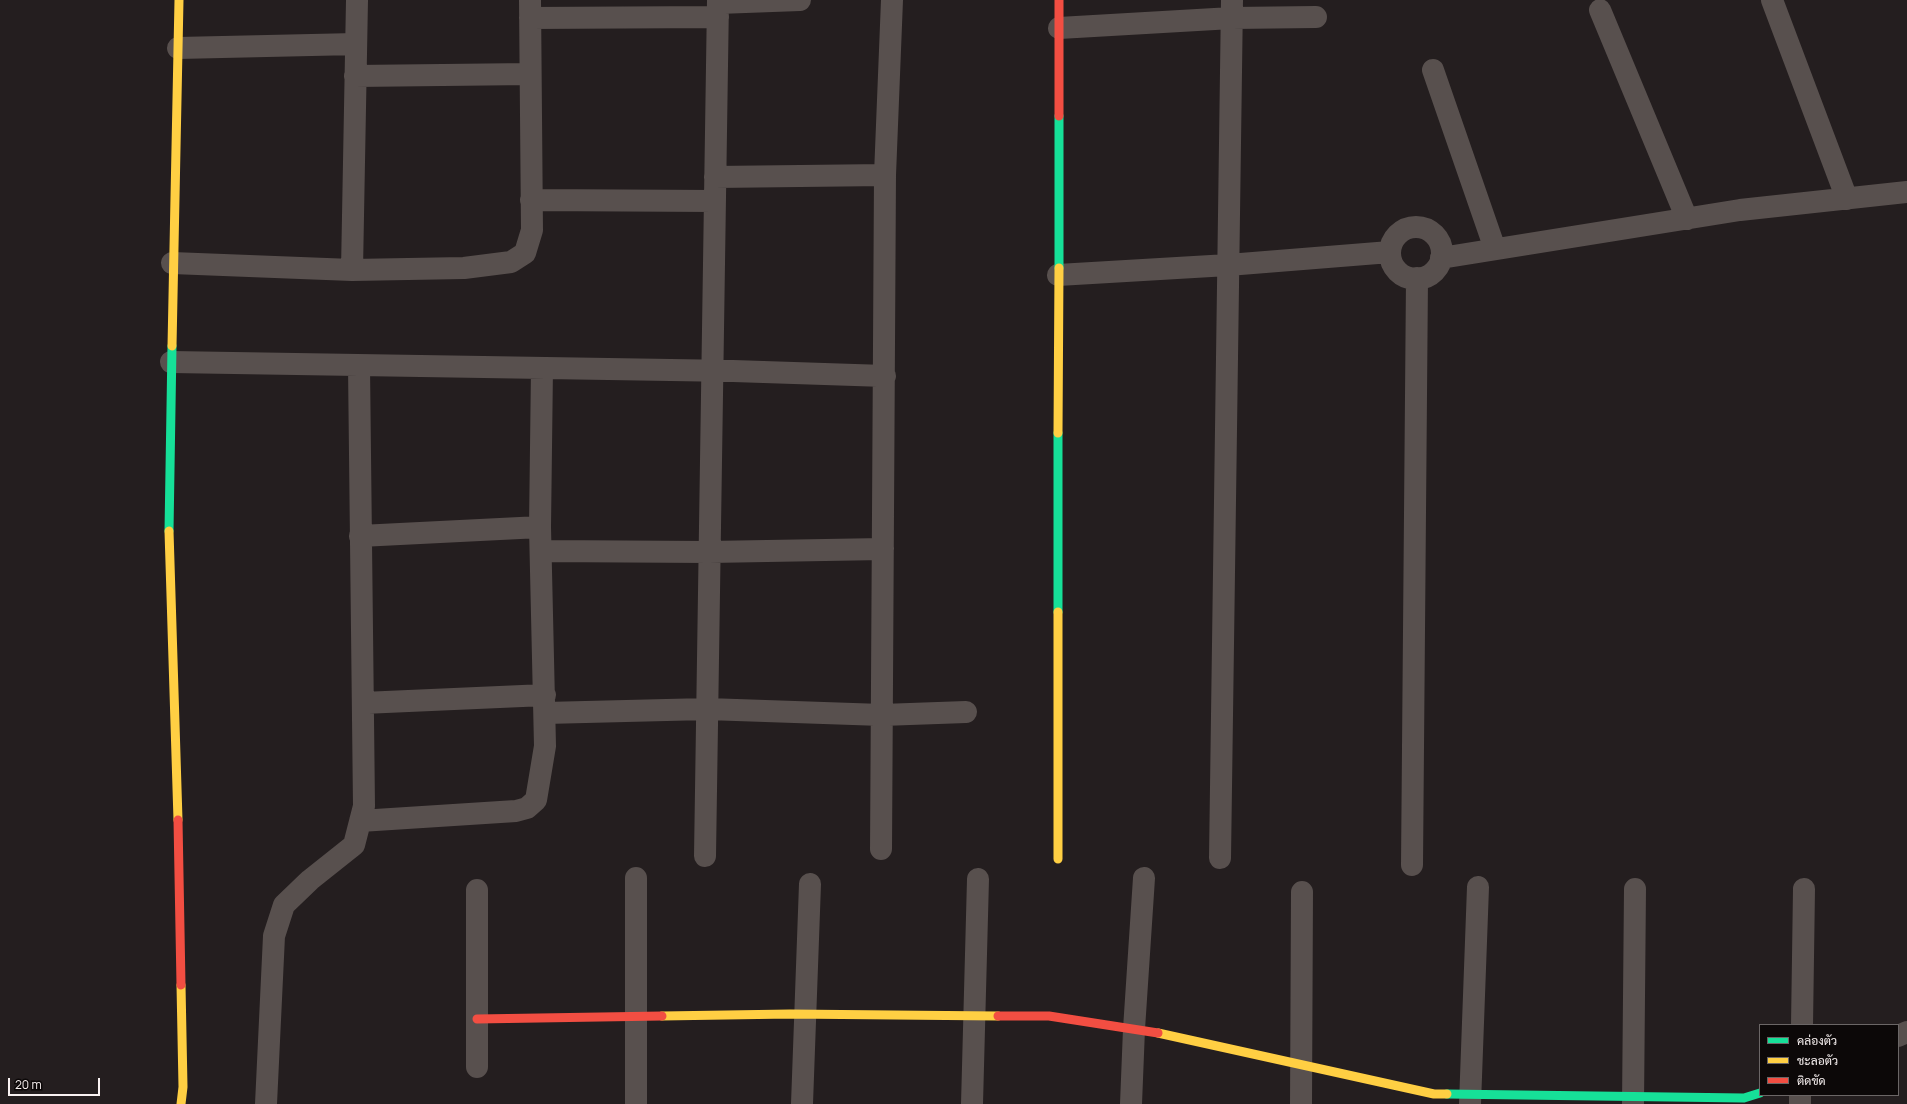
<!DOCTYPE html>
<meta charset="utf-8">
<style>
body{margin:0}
#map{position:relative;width:1907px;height:1104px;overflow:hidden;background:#241e1f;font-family:Manrope,Sarabun,sans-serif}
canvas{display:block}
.legend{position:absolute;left:1759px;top:1024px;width:140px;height:72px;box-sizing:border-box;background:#0c0808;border:1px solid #6b6666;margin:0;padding:5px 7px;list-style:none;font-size:12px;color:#f9f2f2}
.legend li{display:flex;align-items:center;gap:8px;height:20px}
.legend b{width:20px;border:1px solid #6b6666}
.scale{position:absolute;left:8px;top:1078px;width:92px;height:18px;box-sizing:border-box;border:2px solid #f9f2f2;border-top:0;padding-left:5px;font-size:12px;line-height:14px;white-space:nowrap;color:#f9f2f2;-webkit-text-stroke:3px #0c0808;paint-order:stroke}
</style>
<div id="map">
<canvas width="1907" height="1104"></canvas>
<ul class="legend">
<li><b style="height:5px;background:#16e098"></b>คล่องตัว</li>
<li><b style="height:5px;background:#ffcf43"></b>ชะลอตัว</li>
<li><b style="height:5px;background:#f24e42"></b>ติดขัด</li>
</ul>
<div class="scale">20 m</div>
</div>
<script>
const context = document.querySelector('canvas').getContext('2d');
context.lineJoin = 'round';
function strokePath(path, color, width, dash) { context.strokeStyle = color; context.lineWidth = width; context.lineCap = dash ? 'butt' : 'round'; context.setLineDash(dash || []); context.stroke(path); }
const street = new Path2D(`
 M1772 0 1847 199
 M718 3 800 0
 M1600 10 1687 219
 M530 18 718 17
 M1059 28 1232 18 1316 17
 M178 48 356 44
 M1433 70 1495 249
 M355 76 530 74
 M715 177 885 175
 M531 200 715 201
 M1390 253a26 26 0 1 1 52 0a26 26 0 1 1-52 0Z
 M1441 258 1740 210 1907 192
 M172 263 352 270 464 268 511 262 525 253 532 230 530 0
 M352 270 357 0
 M1058 275 1228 265 1390 252
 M171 362 733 371 885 376
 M360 536 540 527
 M542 551 709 552 883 549
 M363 703 545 695
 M545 713 707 709 882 715 966 712
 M360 821 516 811 527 808 536 800 545 746 540 527 542 368
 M881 849 885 175 892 0
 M705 856 718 0
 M1220 858 1232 0
 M1412 865 1417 278
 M636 878V1104
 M477 890V1067
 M1802 1025 1804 889
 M1898 1036 1907 1032
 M266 1104 274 936 284 905 310 880 354 845 364 806 359 366
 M802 1104 810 884
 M972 1104 978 879
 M1131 1104 1134 1029 1144 878
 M1301 1104 1302 892
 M1470 1104 1478 887
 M1633 1104 1635 889
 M1800 1104V1095`);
const fast = new Path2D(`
 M1059 268V116
 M169 531 172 346
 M1058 612V433
 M1447 1094 1744 1098 1760 1093`);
const slow = new Path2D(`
 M172 346 179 0
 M1058 433 1059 268
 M169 531 178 820
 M1058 859V612
 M181 985 183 1087 181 1104
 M662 1016 790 1014 998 1016
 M1158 1033 1434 1094H1447`);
const jam = new Path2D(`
 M1059 116V0
 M178 820 181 985
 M998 1016H1049L1158 1033
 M477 1019 662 1016`);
strokePath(street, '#58504e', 22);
strokePath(fast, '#16e098', 9);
strokePath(slow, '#ffcf43', 9);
strokePath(jam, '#f24e42', 9);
</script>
